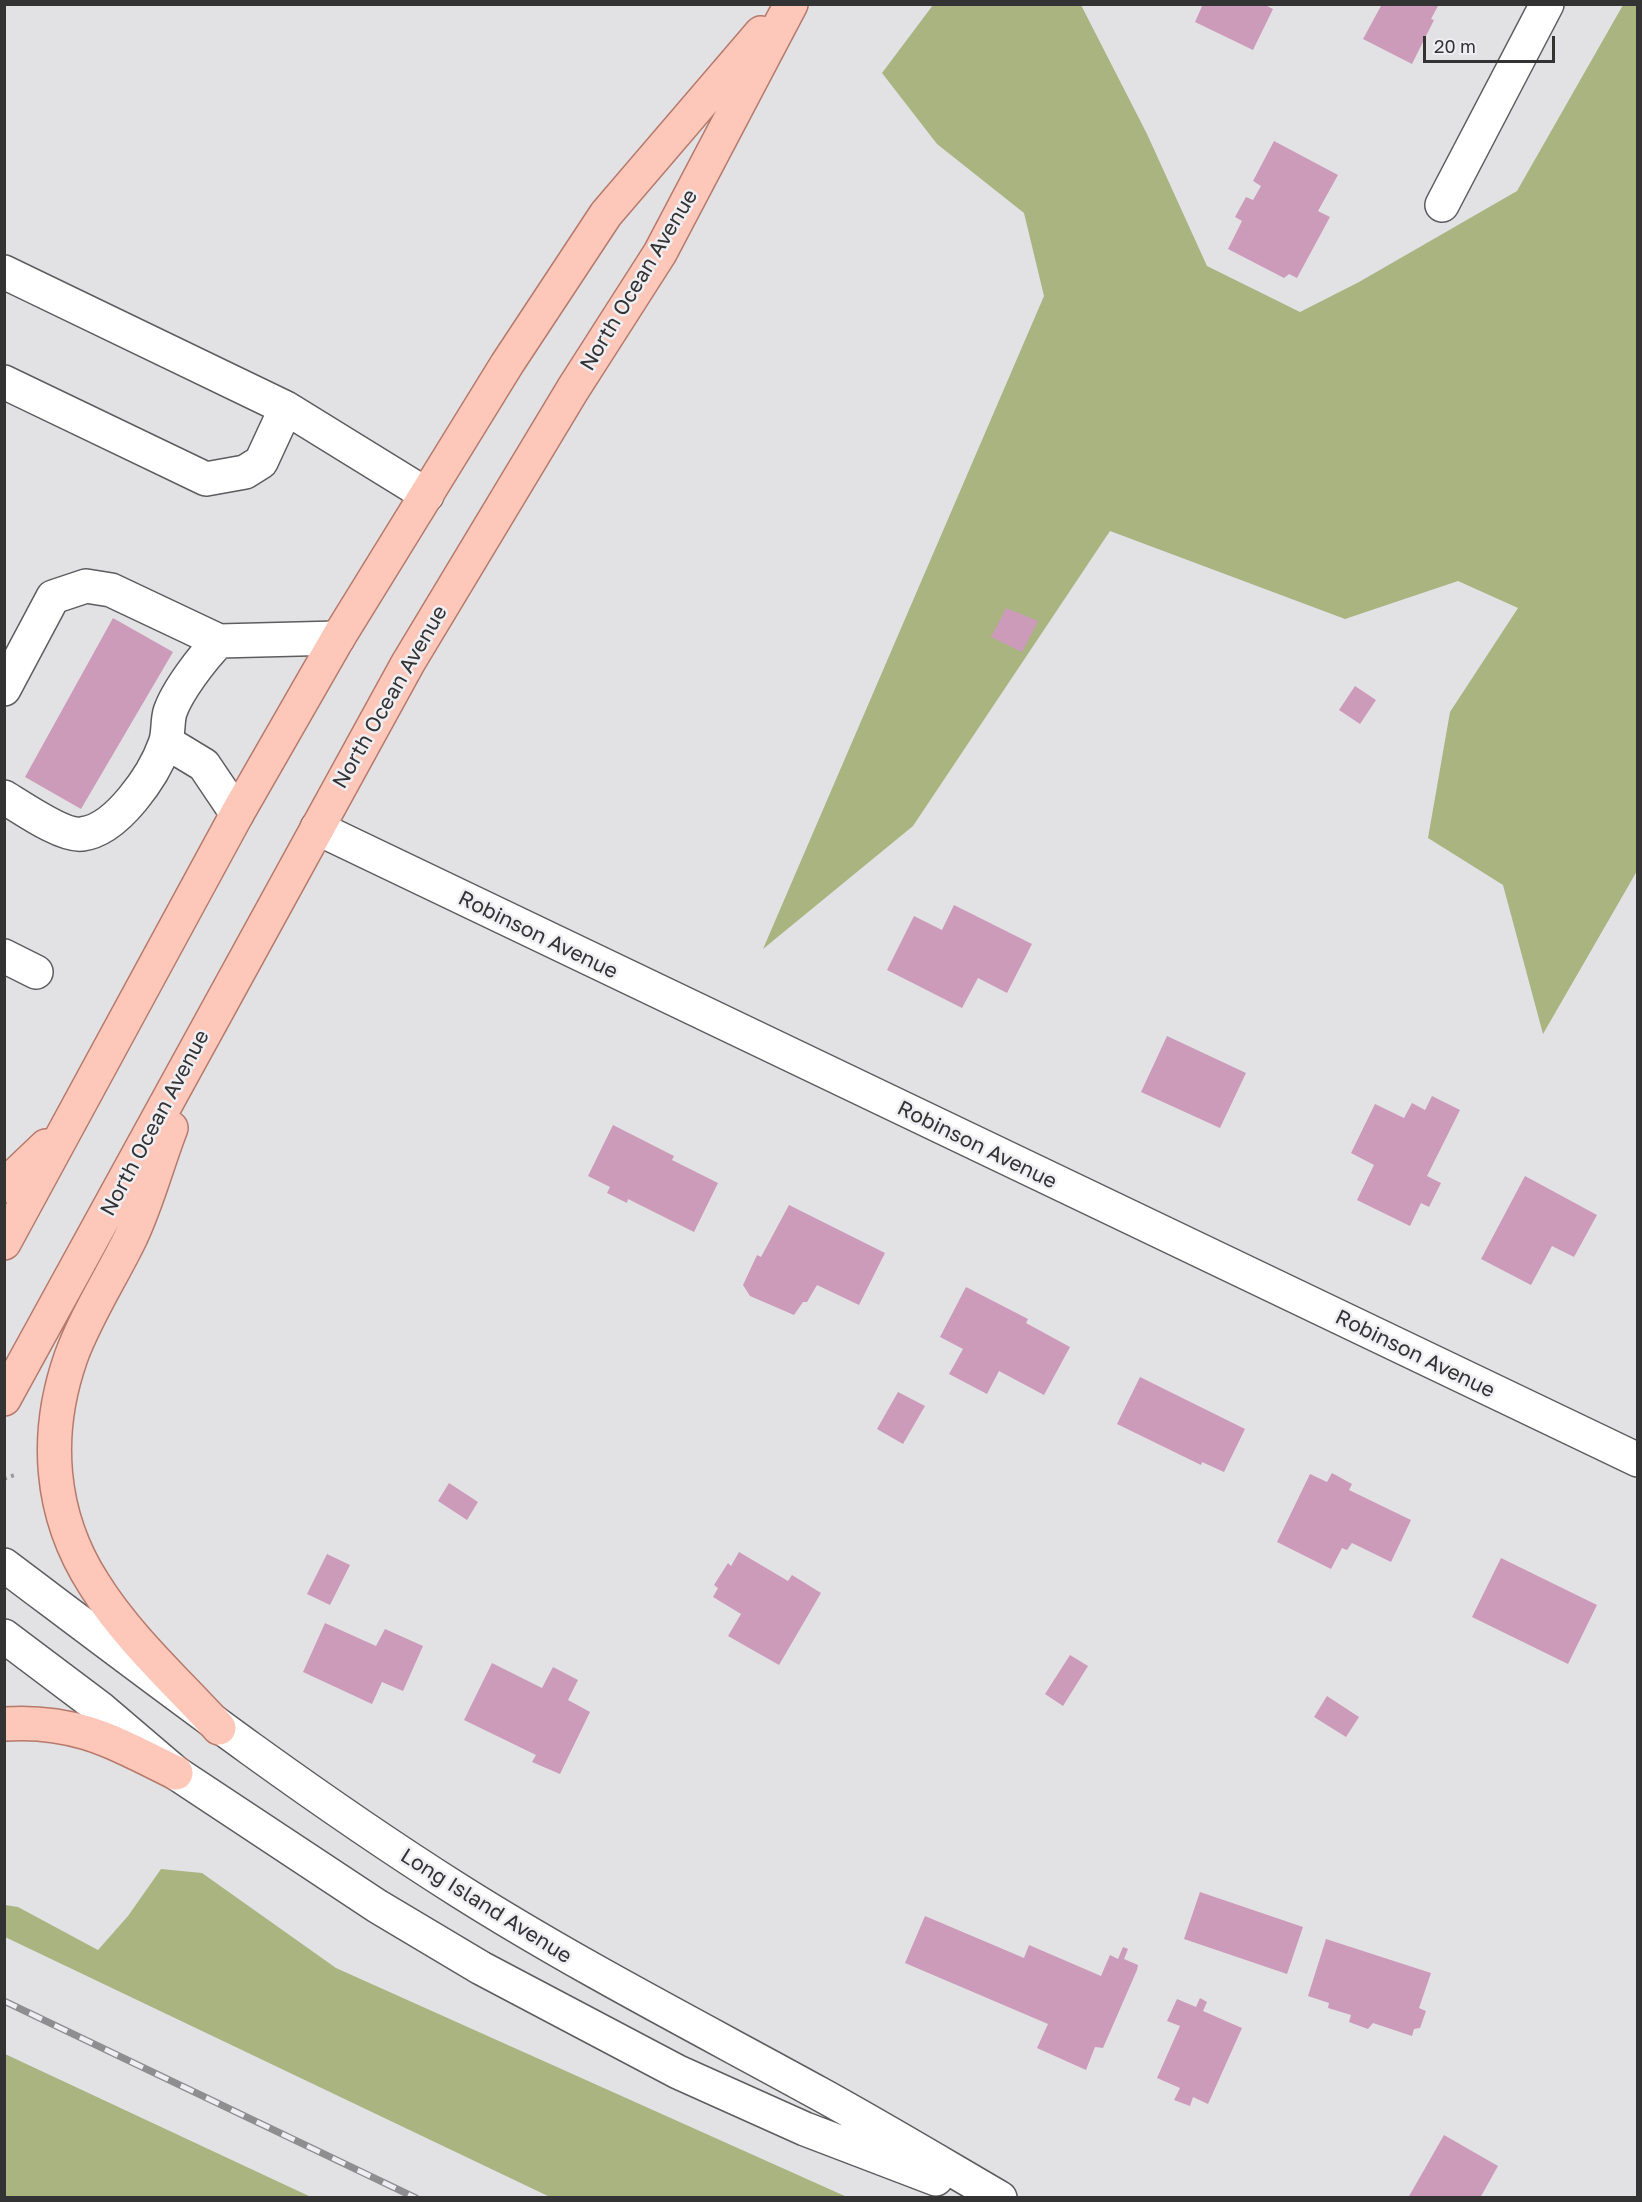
<!DOCTYPE html>
<style>
body{margin:0}
#map{position:relative;width:1642px;height:2202px;overflow:hidden;background:#e2e2e5;font-family:"Golos Text",sans-serif}
canvas{display:block}
.frame{position:absolute;inset:0;border:6px solid #333334;pointer-events:none}
.scale{position:absolute;left:1423px;top:36px;width:132px;height:27px;box-sizing:border-box;border:3px solid #333334;border-top:0;padding-left:8px;font-size:18px;line-height:21px;white-space:nowrap;color:#333334;-webkit-text-stroke:4px #efeff3;paint-order:stroke}
</style>
<div id="map">
<canvas width="1642" height="2202"></canvas>
<div class="frame"></div>
<div class="scale">20 m</div>
</div>
<script>
const context = document.querySelector('canvas').getContext('2d');
context.lineJoin = 'round';
function paint(path, color) { context.fillStyle = color; context.fill(path, 'evenodd'); }
function strokePath(path, color, width, dash) { context.strokeStyle = color; context.lineWidth = width; context.lineCap = dash ? 'butt' : 'round'; context.setLineDash(dash || []); context.stroke(path); }
function write(font, color, halo, rows, align = 'center') {
  context.font = font + ' "Golos Text",sans-serif'; context.lineWidth = 5; context.setLineDash([]); context.textBaseline = 'middle'; context.strokeStyle = halo; context.fillStyle = color; for (const [text, x, y, turn = 0] of rows) {
    context.save(); context.translate(x, y); context.rotate((+turn || 0) * Math.PI / 180); context.textAlign = isNaN(turn) ? turn : align; if (halo) context.strokeText(text, 0, 0); context.fillText(text, 0, 0); context.restore();
  }
}
const forest = new Path2D(`
 M933 5H1081L1147 134 1207 266 1300 312 1359 282 1517 191 1623 5H1637V871L1543 1034 1503 885 1428 838 1450 712 1518 608 1458 581 1345 619 1110 531 913 826 763 949 1044 296 1024 213 937 144 882 73Z
 M161 1869 202 1873 336 1968 847 2197H550L5 1937V1905L18 1907 98 1950 128 1916Z
 M5 2054 311 2197H5Z`);
const building = new Path2D(`
 M1203 4H1263L1273 9 1253 50 1195 22Z
 M1382 4H1439L1431 19 1434 20 1412 64 1363 39Z
 M1274 141 1338 175 1318 211 1330 217 1297 278 1289 274 1284 278 1228 249 1242 221 1235 217 1246 197 1253 200 1261 186 1253 181Z
 M1006 608 1038 621 1022 652 991 637Z
 M113 618 173 652 81 809 25 777Z
 M1355 686 1376 700 1360 724 1339 710Z
 M954 905 1032 944 1007 993 978 978 962 1008 887 970 914 916 942 930Z
 M1167 1036 1246 1073 1220 1128 1141 1092Z
 M1432 1096 1460 1110 1427 1176 1441 1183 1429 1207 1421 1203 1410 1226 1357 1200 1374 1165 1351 1153 1375 1104 1404 1118 1412 1103 1425 1110Z
 M613 1125 674 1156 672 1160 718 1183 694 1232 628 1199 627 1203 607 1193 610 1187 588 1176Z
 M1525 1176 1597 1215 1574 1257 1552 1246 1531 1285 1481 1259Z
 M789 1205 885 1253 859 1305 817 1285 807 1302H803L794 1315 750 1296 743 1285 757 1255 761 1257Z
 M966 1287 1028 1319 1026 1323 1070 1347 1044 1395 999 1371 987 1394 949 1374 963 1349 940 1337Z
 M1140 1377 1245 1429 1224 1472 1202 1462 1201 1465 1117 1424Z
 M898 1392 925 1406 903 1444 877 1429Z
 M1332 1473 1352 1484 1349 1490 1411 1520 1391 1562 1352 1543 1347 1550 1342 1548 1331 1569 1277 1542 1310 1474 1327 1482Z
 M449 1483 478 1502 467 1520 438 1501Z
 M739 1552 788 1581 792 1575 821 1593 779 1665 728 1636 741 1614 713 1597 718 1588 714 1585 728 1563 731 1566Z
 M327 1554 350 1565 330 1605 307 1594Z
 M1501 1558 1597 1605 1568 1664 1472 1617Z
 M325 1623 376 1646 385 1629 423 1646 403 1691 382 1682 372 1704 303 1672Z
 M1070 1655 1088 1666 1063 1706 1045 1694Z
 M492 1663 542 1688 553 1667 578 1680 568 1700 590 1712 560 1774 532 1762 536 1755 464 1720Z
 M1327 1696 1359 1717 1346 1737 1314 1717Z
 M1200 1892 1303 1927 1287 1974 1184 1939Z
 M925 1916 1024 1958 1029 1945 1101 1976 1110 1955 1118 1959 1123 1947 1128 1949 1124 1959 1138 1965 1137 1970 1103 2048 1095 2047 1086 2070 1037 2048 1048 2024 905 1963Z
 M1326 1939 1431 1973 1419 2008 1426 2011 1420 2028 1414 2029 1412 2036 1373 2023 1368 2029 1349 2022 1351 2015 1328 2008 1329 2003 1308 1996Z
 M1200 1998 1207 2002 1203 2011 1242 2028 1208 2104 1193 2097 1190 2106 1174 2100 1180 2088 1157 2078 1180 2026 1167 2021 1177 1999 1196 2007Z
 M1444 2135 1498 2166 1480 2198H1408Z`);
const path = new Path2D(`
 M4 1479 17 1474`);
const minor = new Path2D(`
 M1442 205 1547 4
 M4 272 286 408 427 495
 M4 382 206 479 245 472 261 462 286 408
 M4 689 53 597 86 586 111 590 219 641 338 638
 M166 742 204 765 237 814
 M4 797C21 807 63 837 82 834 117 830 154 775 165 744 169 734 167 722 170 712 177 691 203 657 219 641
 M317 828 1638 1460
 M4 956 36 972
 M4 1565C153 1677 300 1790 458 1890 575 1964 698 2027 820 2094 880 2127 940 2163 1000 2198
 M4 1636 101 1709 176 1773 377 1906 481 1968 678 2072 805 2129 936 2179`);
const major = new Path2D(`
 M171 1128C157 1164 147 1204 130 1239 111 1278 86 1316 71 1357 44 1434 49 1514 94 1584 127 1637 177 1682 219 1728
 M4 1186 46 1146
 M4 1243 237 814 338 638 507 364 606 214 761 33
 M4 1399 408 663 573 389 660 253 791 4
 M4 1724C76 1719 115 1743 176 1773`);
const rail = new Path2D(`
 M4 2001 416 2198`);
const streetNames = [
 ["North Ocean Avenue",639,280,-59],
 ["North Ocean Avenue",390,697,-60],
 ["Robinson Avenue",538,935,26],
 ["North Ocean Avenue",155,1123,-62],
 ["Robinson Avenue",977,1145,26],
 ["Robinson Avenue",1415,1354,26],
 ["Long Island Avenue",486,1906,32]
];
paint(forest, '#a9b481');
paint(building, '#cc9bb9');
strokePath(minor, '#5d5d60', 36);
strokePath(major, '#b67a6c', 36);
strokePath(path, '#9a9a9c', 4, [3, 4.5]);
strokePath(minor, '#fff', 33);
strokePath(major, '#fdc7b9', 33);
strokePath(rail, '#8e8e90', 7);
strokePath(rail, '#efeff3', 4.5, [14]);
write('21px', '#333334', '#efeff3', streetNames);
</script>
